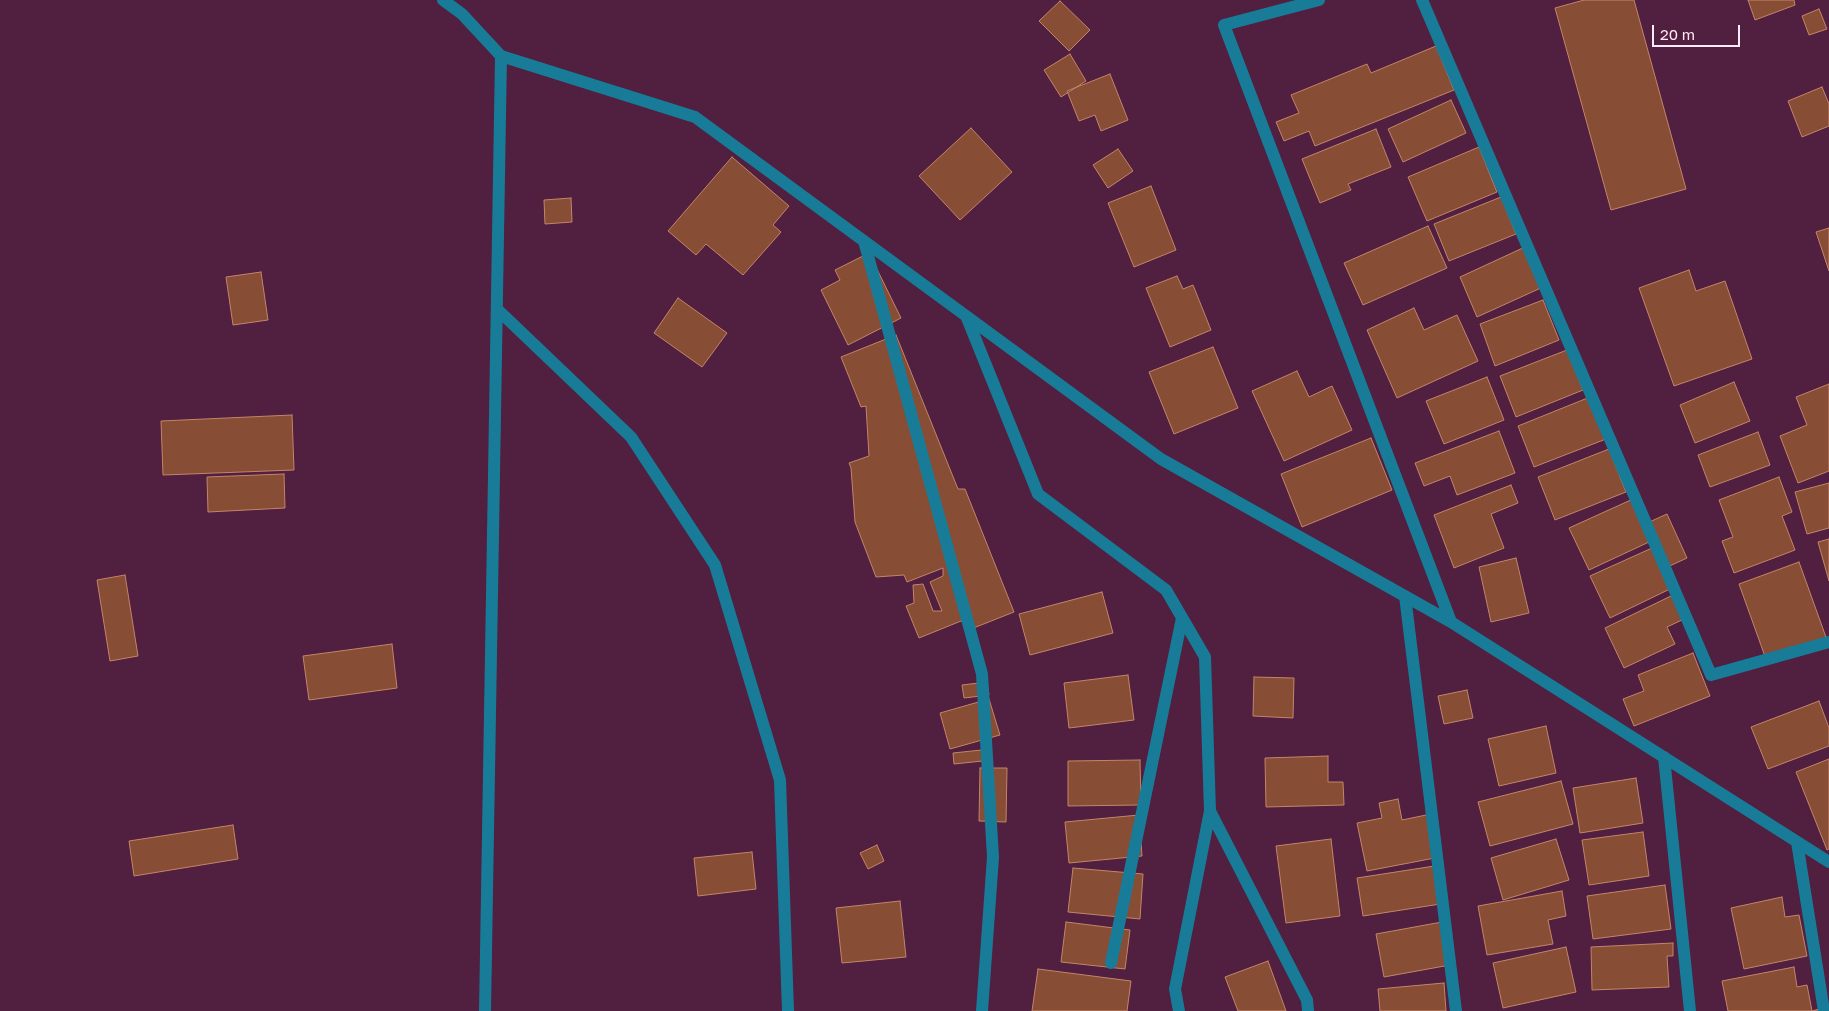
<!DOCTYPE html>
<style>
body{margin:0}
#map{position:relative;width:1829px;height:1011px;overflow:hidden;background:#511f3f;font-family:"Golos Text",sans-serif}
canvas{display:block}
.scale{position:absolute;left:1652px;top:25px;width:88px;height:22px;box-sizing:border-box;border:2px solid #ffebf6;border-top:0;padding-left:6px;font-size:15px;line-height:18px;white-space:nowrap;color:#ffebf6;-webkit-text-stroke:4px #511f3f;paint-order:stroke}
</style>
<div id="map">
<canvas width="1829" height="1011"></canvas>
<div class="scale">20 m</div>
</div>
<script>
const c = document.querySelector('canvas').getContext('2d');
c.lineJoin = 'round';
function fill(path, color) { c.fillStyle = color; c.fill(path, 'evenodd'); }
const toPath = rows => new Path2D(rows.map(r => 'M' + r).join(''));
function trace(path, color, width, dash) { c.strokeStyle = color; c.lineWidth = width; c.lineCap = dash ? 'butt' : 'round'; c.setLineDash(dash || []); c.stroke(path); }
const building = toPath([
 [1584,0,1634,0,1686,189,1611,210,1555,8,1584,0],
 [1748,0,1794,0,1795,5,1755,20,1748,0],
 [1060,1,1090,30,1069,51,1039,21,1060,1],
 [1819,9,1827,29,1809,35,1802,16,1819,9],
 [1436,46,1454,90,1315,146,1309,131,1284,141,1276,122,1299,113,1291,95,1367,64,1371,73,1436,46],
 [1070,54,1086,81,1061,97,1044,70,1070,54],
 [1110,74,1128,120,1101,131,1095,115,1079,121,1067,91,1110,74],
 [1822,87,1829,104,1829,126,1802,137,1788,101,1822,87],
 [1451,100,1466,133,1403,162,1388,129,1451,100],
 [971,128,1012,172,960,220,919,176,971,128],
 [1376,129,1391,167,1348,184,1351,190,1320,203,1302,159,1376,129],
 [1479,147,1497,192,1427,221,1408,177,1479,147],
 [1118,149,1133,171,1108,188,1093,165,1118,149],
 [732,157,789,206,773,225,781,232,743,275,706,244,696,255,668,231,732,157],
 [1151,186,1176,250,1134,267,1108,203,1151,186],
 [1501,197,1516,234,1449,261,1434,224,1501,197],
 [571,198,572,222,545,224,544,200,571,198],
 [1428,226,1447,268,1363,305,1344,263,1428,226],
 [1829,228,1829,271,1816,232,1829,228],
 [1525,247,1543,287,1477,317,1460,277,1525,247],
 [869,253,901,318,848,345,821,290,840,280,835,270,869,253],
 [1689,270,1696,291,1725,281,1752,359,1674,386,1639,288,1689,270],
 [261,272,268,320,233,325,226,277,261,272],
 [1177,276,1183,289,1193,285,1211,330,1170,347,1146,288,1177,276],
 [678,298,727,333,702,367,654,333,678,298],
 [1543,300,1559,340,1495,366,1480,324,1543,300],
 [1414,308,1424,330,1457,315,1478,361,1397,398,1367,330,1414,308],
 [896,335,958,489,965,489,1014,612,971,629,961,621,919,638,906,606,914,603,913,585,923,584,933,611,942,611,930,582,943,576,943,568,907,582,904,575,876,577,855,522,851,468,849,463,869,456,866,406,861,407,841,357,896,335],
 [1213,347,1238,408,1174,434,1149,372,1213,347],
 [1567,350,1583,390,1516,417,1500,376,1567,350],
 [1297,371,1309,397,1332,386,1352,430,1284,461,1252,391,1297,371],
 [1487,377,1504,420,1444,444,1426,401,1487,377],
 [1734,382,1750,421,1695,443,1680,405,1734,382],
 [1829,384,1829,471,1798,483,1780,436,1807,425,1796,397,1829,384],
 [1590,397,1606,439,1534,467,1518,426,1590,397],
 [292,415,294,470,163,475,161,421,292,415],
 [1499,431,1515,473,1457,495,1450,476,1424,486,1415,463,1499,431],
 [1758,432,1770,465,1710,487,1698,455,1758,432],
 [1371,438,1392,490,1302,527,1281,474,1371,438],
 [1609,449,1626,492,1555,520,1538,477,1609,449],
 [284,474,285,508,208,512,207,477,284,474],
 [1779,477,1792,512,1782,516,1795,550,1734,573,1722,541,1733,537,1719,500,1779,477],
 [1829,483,1829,528,1807,534,1795,492,1829,483],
 [1511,485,1518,503,1491,514,1504,548,1454,568,1434,515,1511,485],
 [1633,499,1645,524,1667,514,1687,558,1663,569,1672,588,1610,618,1590,576,1652,548,1649,542,1589,570,1569,528,1633,499],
 [1829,539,1829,581,1818,542,1829,539],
 [1516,558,1529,613,1491,622,1479,567,1516,558],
 [1799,562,1827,640,1767,662,1739,584,1799,562],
 [125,575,138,656,110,661,97,580,125,575],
 [1102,592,1113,633,1030,655,1019,614,1102,592],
 [1673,595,1684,619,1667,627,1675,644,1624,668,1605,628,1673,595],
 [392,644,397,688,309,700,303,656,392,644],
 [1693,653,1710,696,1634,726,1623,699,1644,691,1638,675,1693,653],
 [1128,675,1134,720,1069,728,1064,683,1128,675],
 [1254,677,1294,678,1293,718,1253,716,1254,677],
 [987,682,989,695,964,698,962,685,987,682],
 [1467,690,1473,718,1444,724,1438,696,1467,690],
 [989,699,1000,735,950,749,940,713,989,699],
 [1819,701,1829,728,1829,746,1768,769,1751,727,1819,701],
 [1546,726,1556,773,1499,786,1488,739,1546,726],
 [991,749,992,760,954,764,953,753,991,749],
 [1328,756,1328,782,1343,782,1344,805,1266,807,1265,758,1328,756],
 [1829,759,1829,849,1827,850,1796,772,1829,759],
 [1140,760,1141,805,1068,806,1068,761,1140,760],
 [980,768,1007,768,1006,822,979,821,980,768],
 [1636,778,1643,823,1580,833,1573,788,1636,778],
 [1561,781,1573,824,1490,846,1478,802,1561,781],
 [1398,799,1402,820,1431,814,1440,857,1367,871,1357,823,1382,818,1379,803,1398,799],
 [1139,815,1142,856,1069,863,1065,822,1139,815],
 [233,825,238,859,134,876,129,841,233,825],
 [1643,832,1649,876,1589,885,1582,840,1643,832],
 [1331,839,1340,916,1286,923,1276,846,1331,839],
 [1556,839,1569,880,1503,900,1491,858,1556,839],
 [877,845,884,861,868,869,860,853,877,845],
 [752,852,756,889,698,896,694,858,752,852],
 [1441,865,1447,903,1363,916,1357,878,1441,865],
 [1073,868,1143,874,1140,919,1068,912,1073,868],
 [1665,885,1671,929,1593,939,1587,896,1665,885],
 [1562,891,1566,916,1548,920,1553,944,1487,955,1478,906,1562,891],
 [1782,897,1785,917,1799,915,1807,956,1744,969,1731,908,1782,897],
 [900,901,906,957,842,963,836,908,900,901],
 [1066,922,1130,930,1125,969,1061,962,1066,922],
 [1442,922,1450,965,1384,977,1376,934,1442,922],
 [1673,943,1673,956,1667,956,1669,987,1592,990,1591,947,1673,943],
 [1566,947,1576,992,1503,1008,1493,963,1566,947],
 [1268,961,1286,1011,1238,1011,1225,977,1268,961],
 [1794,967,1797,987,1807,985,1812,1011,1823,1008,1824,1011,1728,1011,1722,981,1794,967],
 [1038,969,1131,981,1127,1011,1032,1011,1038,969],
 [1444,983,1446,1011,1380,1011,1378,989,1444,983]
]);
const street = toPath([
 [443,0,462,14,501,56],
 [1319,0,1224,25,1451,622,1829,862],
 [1422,0,1711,675,1829,642],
 [864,241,982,674,993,857,982,1011],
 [497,309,631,437,715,565,780,780,788,1011],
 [967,318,1038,494,1166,590,1205,657,1210,811,1307,1000,1308,1011],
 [1405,596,1456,1011],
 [1664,757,1690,1011],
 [1797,842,1824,1011],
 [1111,963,1182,618],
 [485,1011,501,56,695,117,1161,459,1451,622],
 [1179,1011,1175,989,1210,811]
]);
fill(building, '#874e35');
trace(building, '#c3856a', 1);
trace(street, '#187c99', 12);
</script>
